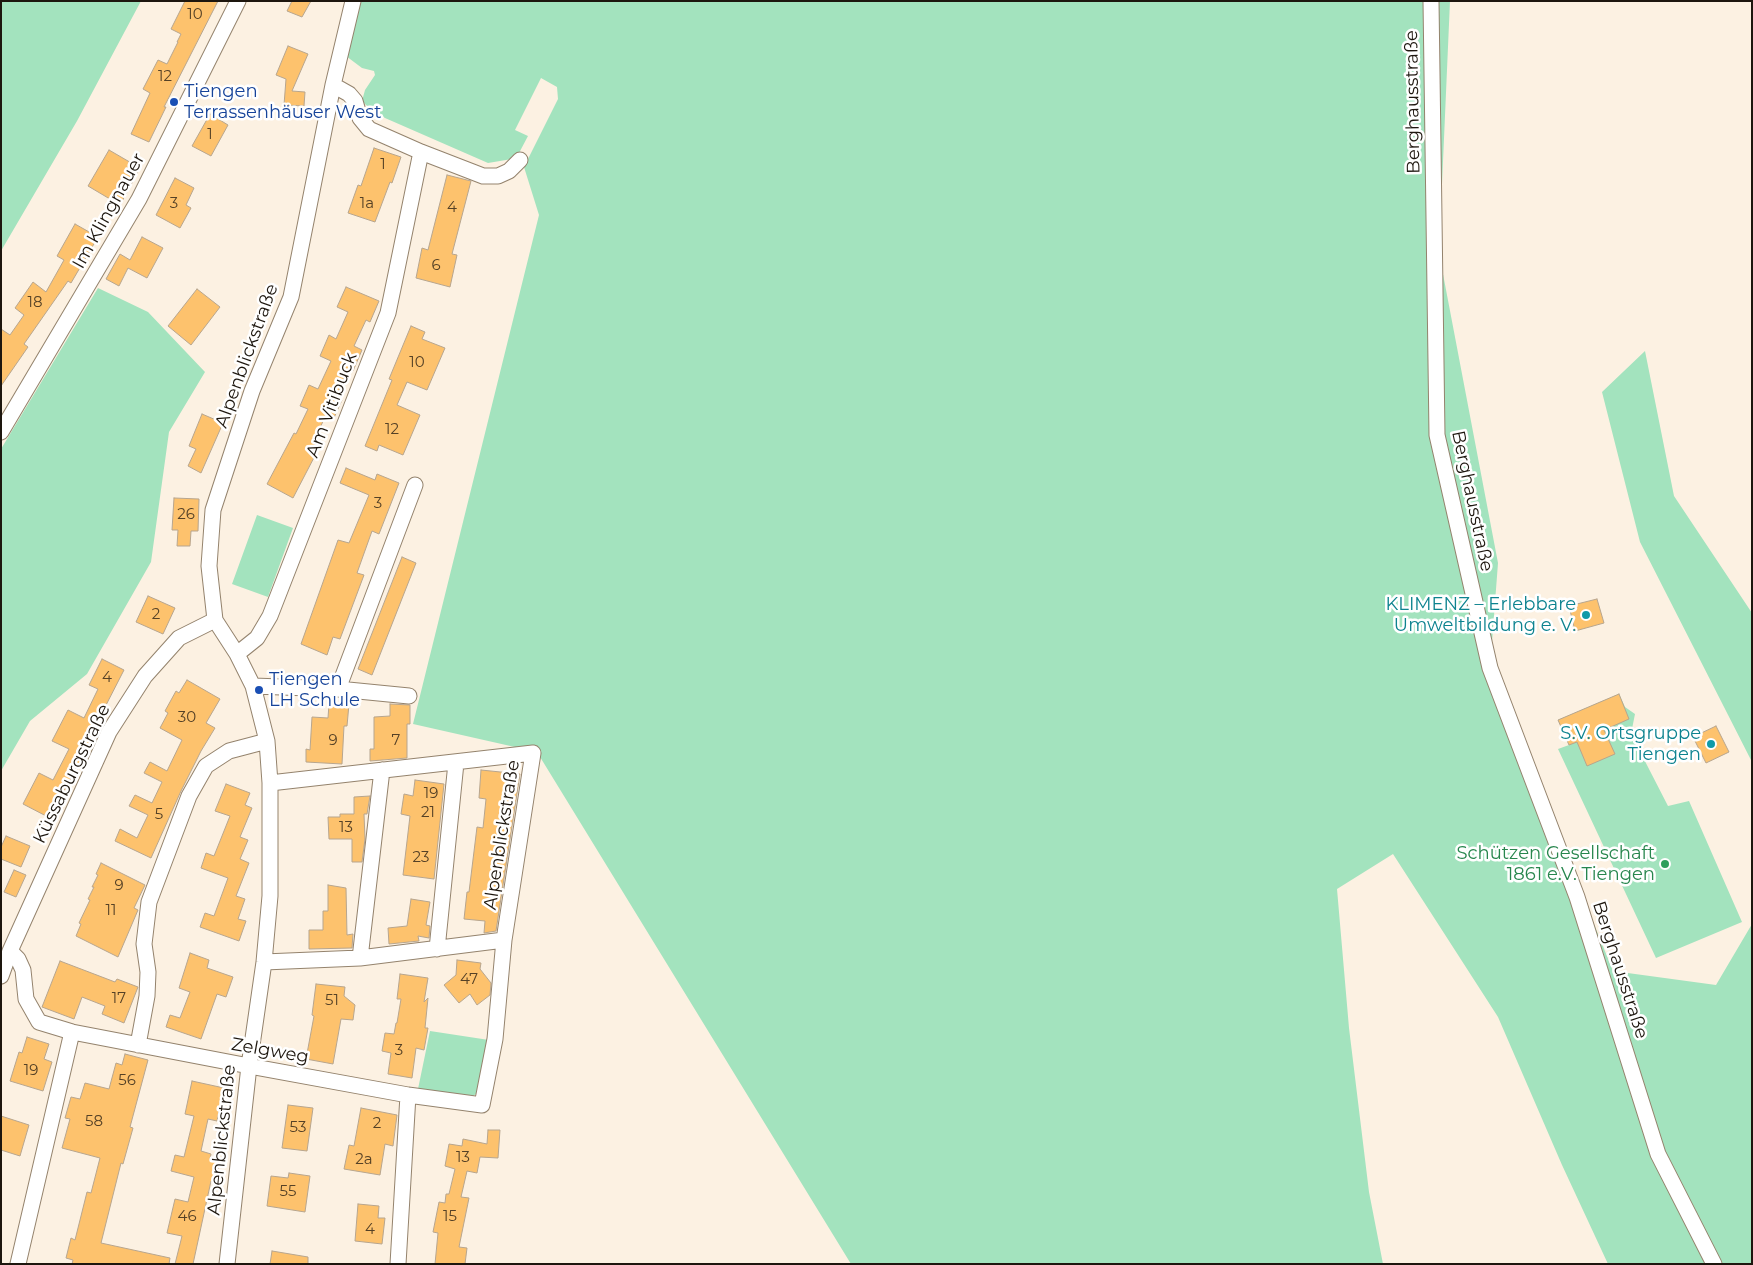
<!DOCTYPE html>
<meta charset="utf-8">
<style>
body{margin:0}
#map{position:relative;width:1753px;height:1265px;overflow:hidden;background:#fcf1e2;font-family:Montserrat,sans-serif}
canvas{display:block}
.frame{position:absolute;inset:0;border:2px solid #1d160e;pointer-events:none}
</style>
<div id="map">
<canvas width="1753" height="1265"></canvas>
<div class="frame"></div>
</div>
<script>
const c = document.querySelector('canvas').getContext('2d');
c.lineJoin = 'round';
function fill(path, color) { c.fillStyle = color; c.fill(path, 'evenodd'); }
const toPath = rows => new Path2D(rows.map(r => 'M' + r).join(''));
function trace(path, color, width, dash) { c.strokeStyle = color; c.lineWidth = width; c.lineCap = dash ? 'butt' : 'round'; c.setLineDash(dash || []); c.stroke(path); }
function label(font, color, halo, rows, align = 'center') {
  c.font = font + ' Montserrat,sans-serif'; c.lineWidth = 5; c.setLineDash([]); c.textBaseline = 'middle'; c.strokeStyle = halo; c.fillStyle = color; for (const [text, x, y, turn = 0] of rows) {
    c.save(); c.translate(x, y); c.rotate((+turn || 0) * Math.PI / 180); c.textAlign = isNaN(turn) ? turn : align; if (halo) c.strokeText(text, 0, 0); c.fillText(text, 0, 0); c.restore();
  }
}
const green = toPath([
 [1,1,141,1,77,121,1,251],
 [359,1,1450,1,1439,253,1498,563,1490,668,1613,971,1716,985,1752,924,1752,1264,1608,1264,1562,1165,1498,1017,1393,854,1337,889,1349,1028,1369,1192,1383,1264,851,1264,537,752,413,724,539,215,524,167,558,99,557,87,541,78,515,130,528,136,519,153,512,159,488,163,385,118,366,105,362,101,365,90,375,75,374,71,362,68,346,56],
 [98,288,148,312,205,372,169,432,151,562,87,674,30,721,1,771,1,449],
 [1645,351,1674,496,1752,613,1752,762,1640,542,1602,392],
 [257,515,293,528,268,597,232,584],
 [1619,694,1625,707,1635,714,1631,734,1668,806,1689,801,1742,922,1656,958,1558,749,1569,745,1558,720],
 [430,1031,489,1040,477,1093,472,1097,418,1089]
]);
const building = toPath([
 [185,1,218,1,164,107,166,107,149,142,131,134,150,93,143,89,158,60,167,64,178,42,177,42,181,34,171,29,185,1],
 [292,1,311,1,302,17,287,11,292,1],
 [288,46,308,54,292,91,305,92,304,106,284,105,286,79,276,75,288,46],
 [210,114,228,125,211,156,192,146,210,114],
 [374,148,401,157,392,183,390,182,375,222,348,213,358,185,361,186,374,148],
 [109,150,140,168,120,205,88,186,109,150],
 [447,175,471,181,452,254,457,255,450,287,416,278,422,248,428,250,447,175],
 [175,178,194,188,186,205,191,208,180,228,156,215,175,178],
 [75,224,98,237,71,283,68,281,24,344,28,347,1,386,1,329,10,335,24,315,15,308,33,282,46,292,64,260,57,256,75,224],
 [142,237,163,248,147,278,128,268,119,286,106,279,120,254,130,260,142,237],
 [346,287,379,301,370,322,366,320,354,346,362,350,353,371,348,369,336,397,342,400,333,420,325,417,313,443,320,446,293,498,267,484,294,433,296,434,308,409,300,406,309,385,318,389,331,361,320,356,329,335,336,339,348,312,337,307,346,287],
 [197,289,220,307,191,345,168,326,197,289],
 [411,326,425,332,422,339,445,348,427,390,407,382,397,405,420,415,403,455,379,445,377,451,365,446,392,380,389,379,411,326],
 [202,414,223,423,201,473,188,466,196,449,189,446,202,414],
 [346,468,375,480,377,474,399,483,379,534,372,531,357,573,364,575,340,639,333,637,327,655,301,644,338,540,349,543,369,495,340,483,346,468],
 [174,498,199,499,198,531,191,531,190,546,177,546,178,530,172,530,174,498],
 [402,557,416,563,372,675,358,669,402,557],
 [148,596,175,608,163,634,136,622,148,596],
 [1597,599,1604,623,1575,631,1569,606,1597,599],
 [102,659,124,670,104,709,107,711,78,769,76,768,50,818,23,804,39,773,53,780,69,749,52,741,68,710,84,718,98,689,89,685,102,659],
 [187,680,220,699,206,723,215,728,201,751,181,791,151,858,115,841,120,829,137,838,148,815,129,806,135,795,152,803,162,782,144,773,150,762,167,771,182,740,160,728,168,713,165,711,176,691,179,693,187,680],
 [1619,694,1629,719,1604,730,1615,754,1587,766,1577,742,1569,745,1558,720,1619,694],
 [329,704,349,704,347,726,344,726,342,764,306,762,306,749,310,750,312,717,328,718,329,704],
 [390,704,410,705,410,724,407,724,407,758,370,761,370,749,374,749,374,717,390,716,390,704],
 [1716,726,1729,752,1706,763,1693,737,1716,726],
 [481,770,520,774,496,931,484,933,485,921,464,919,467,892,469,892,477,827,483,828,486,799,479,798,481,770],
 [415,780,444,784,434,879,403,875,410,816,401,814,404,794,413,796,415,780],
 [226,784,250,793,245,805,252,808,240,837,248,840,240,859,249,863,236,896,245,899,238,919,246,921,239,941,200,927,205,913,214,916,228,878,201,868,206,853,214,856,230,816,215,811,226,784],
 [370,796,367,814,364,814,365,839,362,862,352,862,352,839,329,839,328,817,340,817,340,814,354,814,354,797,370,796],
 [6,836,30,846,21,867,1,859,1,847,6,836],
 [101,863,145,885,134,908,138,910,118,957,76,936,81,924,79,923,90,900,88,899,94,887,92,887,98,875,96,874,101,863],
 [14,870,26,875,16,897,4,892,14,870],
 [328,885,346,888,347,935,353,934,352,948,309,949,309,930,323,930,323,911,328,911,328,885],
 [411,899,430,902,426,925,430,926,429,938,418,936,419,941,389,944,388,928,407,926,411,899],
 [190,953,209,960,207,968,233,977,226,997,217,994,201,1039,166,1027,170,1015,180,1018,190,992,179,988,190,953],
 [457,960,481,963,480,969,491,983,490,995,477,1005,470,994,459,1003,444,985,456,975,457,960],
 [60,961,115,982,117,979,138,987,124,1023,102,1014,105,1006,82,997,74,1019,42,1007,60,961],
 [400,974,428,978,424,1002,428,998,425,1028,428,1028,424,1050,416,1048,412,1078,388,1074,391,1053,382,1051,385,1033,394,1034,396,1023,397,1023,401,999,397,999,400,974],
 [316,984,345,987,344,996,355,1005,353,1020,341,1019,333,1064,306,1059,314,1016,312,1015,316,984],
 [27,1037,49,1044,44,1059,52,1062,43,1091,10,1081,19,1052,22,1053,27,1037],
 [125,1054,148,1060,130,1127,133,1128,123,1164,121,1163,101,1243,170,1258,169,1264,72,1264,73,1260,66,1258,71,1238,75,1240,87,1192,91,1193,100,1158,62,1148,70,1119,65,1118,71,1097,80,1099,85,1083,109,1089,116,1063,122,1065,125,1054],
 [192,1081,224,1088,217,1121,208,1119,201,1151,211,1154,210,1159,220,1161,215,1182,211,1181,193,1264,175,1264,182,1236,167,1233,175,1199,188,1202,194,1177,171,1171,175,1155,184,1157,194,1116,185,1114,192,1081],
 [288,1105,313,1108,307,1151,282,1148,288,1105],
 [361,1108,397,1115,393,1146,385,1144,380,1175,344,1169,349,1145,354,1146,361,1108],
 [1,1116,29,1125,20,1156,1,1150,1,1116],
 [488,1130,500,1130,498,1158,480,1157,477,1173,467,1171,461,1197,469,1198,459,1247,467,1248,465,1264,435,1264,438,1233,433,1232,439,1202,445,1203,446,1194,449,1194,455,1169,445,1166,449,1144,462,1146,463,1139,487,1144,488,1130],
 [289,1173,310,1176,305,1212,267,1206,271,1176,288,1178,289,1173],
 [358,1204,379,1206,378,1218,385,1218,382,1244,355,1241,358,1204],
 [272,1251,308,1257,308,1264,270,1264,272,1251]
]);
const street = toPath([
 [1431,1,1437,435,1490,668,1577,897,1658,1154,1714,1264],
 [333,85,349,94,355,101,360,118,369,129,421,152,483,176,498,176,509,171,520,160],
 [1,432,139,199,238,1],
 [237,654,257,638,270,616,388,313,421,152],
 [253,686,338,689,409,696],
 [338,689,415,485],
 [437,949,456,763],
 [10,951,18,959,23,970,26,999,39,1022,72,1032,249,1066,408,1095,482,1105,495,1039,504,940,533,753,270,783],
 [360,958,382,770],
 [264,962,360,958,504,940],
 [1,976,10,951,109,732,145,676,179,638,215,620],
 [138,1045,147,996,148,972,144,944,149,902,189,796,206,766,229,751,267,741],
 [18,1264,72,1032],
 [227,1264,249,1066,264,962,270,896,270,783,267,741,253,686,237,654,215,620,209,566,213,510,252,391,291,297,333,85,353,1],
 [398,1264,408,1095]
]);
const markers = [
 [174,102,5,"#1a4fb4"],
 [1586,615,5,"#0f9aa8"],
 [259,690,5,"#1a4fb4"],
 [1711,744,5,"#0f9aa8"],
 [1665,864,5,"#2e9e5b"]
];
const numberNames = [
 ["10",195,15],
 ["12",165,77],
 ["1",210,135],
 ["1",383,165],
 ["3",174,204],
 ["1a",367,204],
 ["4",452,208],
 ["6",436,266],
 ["18",35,303],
 ["10",417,363],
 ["12",392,430],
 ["3",378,504],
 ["26",186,515],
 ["2",156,615],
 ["4",107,678],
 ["30",187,718],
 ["9",333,741],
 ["7",396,741],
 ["19",431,794],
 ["21",428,813],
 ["5",159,815],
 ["13",346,828],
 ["23",421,858],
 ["9",119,886],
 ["11",111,911],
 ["47",469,980],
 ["17",119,999],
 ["51",332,1001],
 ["3",399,1051],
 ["19",31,1071],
 ["56",127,1081],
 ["58",94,1122],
 ["2",377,1124],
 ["53",298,1128],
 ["13",463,1158],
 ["2a",364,1160],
 ["55",288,1192],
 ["46",187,1217],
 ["15",450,1217],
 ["4",370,1230]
];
const transitNames = [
 ["Tiengen",184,92],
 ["Terrassenhäuser West",184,113],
 ["Tiengen",269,680],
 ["LH Schule",269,701]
];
const streetNames = [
 ["Berghausstraße",1413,102,-91],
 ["Im Klingnauer",109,211,-61],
 ["Alpenblickstraße",247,356,-70],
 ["Am Vitibuck",332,405,-69],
 ["Berghausstraße",1472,501,78],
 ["Küssaburgstraße",72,774,-64],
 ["Alpenblickstraße",502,835,-81],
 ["Berghausstraße",1620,970,72],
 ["Zelgweg",270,1051,10],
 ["Alpenblickstraße",222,1140,-84]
];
const cultureNames = [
 ["KLIMENZ – Erlebbare",1576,605],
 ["Umweltbildung e. V.",1576,626],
 ["S.V. Ortsgruppe",1701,734],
 ["Tiengen",1701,755]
];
const leisureNames = [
 ["Schützen Gesellschaft",1655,854],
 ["1861 e.V. Tiengen",1655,875]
];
fill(green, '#a3e3be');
fill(building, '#fdc26d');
trace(building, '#b7a58e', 1);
trace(street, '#94836d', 17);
trace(street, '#fff', 15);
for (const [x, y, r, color] of markers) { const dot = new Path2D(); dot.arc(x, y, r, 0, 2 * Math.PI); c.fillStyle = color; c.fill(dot); trace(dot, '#fff', 2); }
label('15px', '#554126', null, numberNames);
label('18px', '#164399', '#fff', transitNames, 'left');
label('18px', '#1d160e', '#fff', streetNames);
label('18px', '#0d838f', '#fff', cultureNames, 'right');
label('18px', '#27864d', '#fff', leisureNames, 'right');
</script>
